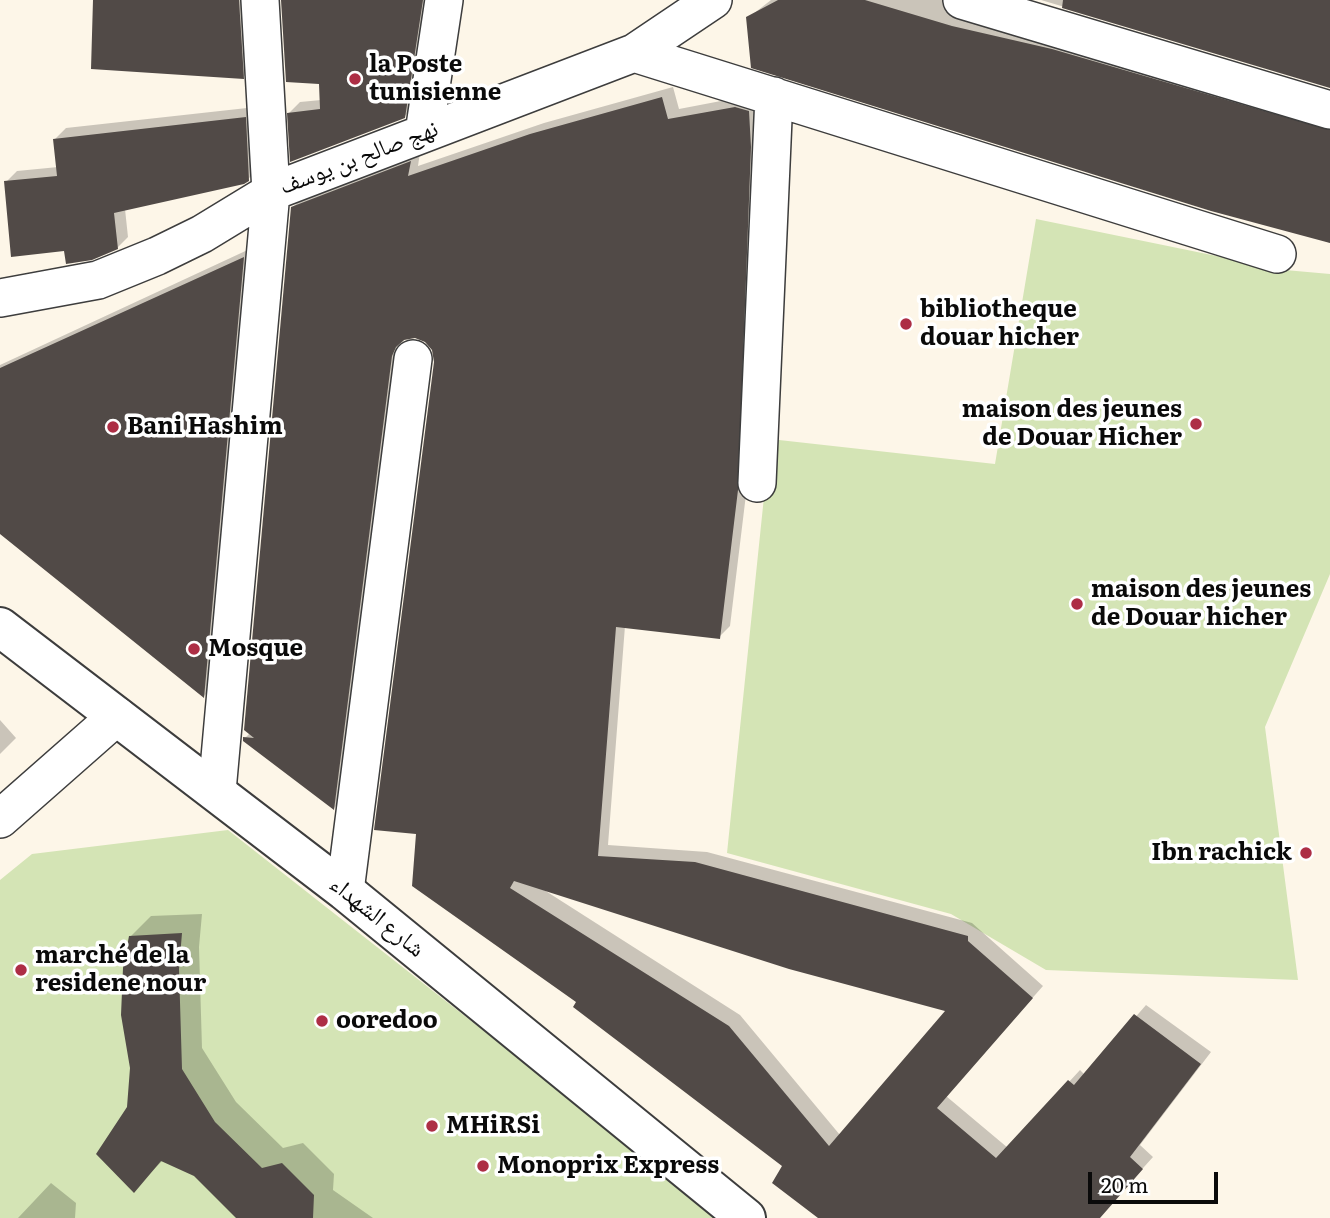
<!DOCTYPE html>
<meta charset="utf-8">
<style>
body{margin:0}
#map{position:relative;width:1330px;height:1218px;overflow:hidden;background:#fdf6e8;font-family:Literata,serif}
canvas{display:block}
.scale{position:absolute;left:1088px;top:1172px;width:130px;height:32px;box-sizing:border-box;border:4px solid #0a0a0a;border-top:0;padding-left:9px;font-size:21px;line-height:24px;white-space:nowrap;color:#0a0a0a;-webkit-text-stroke:5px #fff;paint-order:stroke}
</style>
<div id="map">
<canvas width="1330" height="1218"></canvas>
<div class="scale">20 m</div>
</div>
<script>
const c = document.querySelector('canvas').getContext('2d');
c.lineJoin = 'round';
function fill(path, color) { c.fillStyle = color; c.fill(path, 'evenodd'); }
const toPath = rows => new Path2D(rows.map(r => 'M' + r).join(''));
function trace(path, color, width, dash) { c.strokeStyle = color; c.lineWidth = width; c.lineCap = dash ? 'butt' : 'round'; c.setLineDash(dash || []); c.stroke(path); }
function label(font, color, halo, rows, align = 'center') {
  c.font = font + ' Literata,"Noto Naskh Arabic",serif'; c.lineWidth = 7; c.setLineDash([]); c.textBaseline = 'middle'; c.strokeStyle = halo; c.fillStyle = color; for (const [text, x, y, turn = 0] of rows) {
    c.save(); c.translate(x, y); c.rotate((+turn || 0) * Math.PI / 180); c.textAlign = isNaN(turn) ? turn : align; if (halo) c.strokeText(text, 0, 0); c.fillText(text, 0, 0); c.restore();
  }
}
const green = toPath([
 [1036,219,1285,270,1330,274,1330,574,1265,727,1298,980,1046,970,951,914,727,853,770,439,995,464],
 [228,830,722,1218,0,1218,0,880,32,854]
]);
const shadow = toPath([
 [95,0,250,0,254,67,243,77],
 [283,0,431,0,415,105,404,117,289,113,300,102,321,100,321,83],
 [771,0,955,0,1330,118,1330,243,748,18],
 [1041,0,1330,0,1330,86],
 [673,87,679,109,747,96,759,100,748,478,730,626,719,637,625,626,608,845,707,852,972,923,1043,986,946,1096,1008,1148,1080,1070,1085,1075,1146,1005,1211,1052,1140,1145,1153,1157,1098,1218,821,1218,784,1165,578,1002,418,833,436,362,434,350,426,340,415,336,405,338,402,344,345,797,334,808,245,738,250,733,292,208,304,196,420,152,418,166,544,123],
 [541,888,948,1010,840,1135,740,1015],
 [256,107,260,168,248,179,125,209,128,237,117,248,66,249,6,182,17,171,58,167,55,139,66,128],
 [254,247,215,685,204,696,0,532,0,365],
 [0,720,16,738,0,754],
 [202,914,199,947,202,1048,236,1102,283,1148,303,1143,334,1174,333,1190,373,1218,240,1218,195,1175,163,1160,134,1190,129,1107,131,1068,130,937,151,916],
 [51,1183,76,1203,75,1218,18,1218]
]);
const building = toPath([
 [93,0,239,0,244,79,91,69],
 [281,0,423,0,405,118,290,162,287,113,320,109,319,84,286,82],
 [778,0,865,0,952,26,1052,49,1330,130,1330,243,1211,211,751,68,746,17],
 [1063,0,1330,0,1330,88,1062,8],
 [662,97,668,119,735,107,749,111,751,147,738,490,720,639,616,627,598,856,695,862,968,936,968,941,1033,998,937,1108,996,1158,1068,1080,1074,1085,1134,1014,1201,1064,1130,1157,1143,1169,1100,1218,818,1218,772,1183,782,1166,573,1007,576,1002,412,886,416,834,374,830,434,362,432,350,425,342,415,338,404,340,396,347,392,356,334,810,243,741,243,737,254,738,244,730,291,207,411,161,408,176,530,134],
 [514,881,789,969,945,1011,829,1146,729,1026,510,888],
 [246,117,249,181,244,184,114,213,118,249,92,260,66,264,64,251,11,257,4,181,57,176,53,139],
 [244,257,204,698,0,534,0,368],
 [182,933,179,969,182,1069,215,1122,262,1168,282,1163,314,1195,313,1218,236,1218,194,1176,161,1161,134,1193,96,1154,127,1107,130,1068,121,1015,123,968,129,936]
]);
const minor = toPath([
 [962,0,1330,110],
 [634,53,1277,254],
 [424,133,444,0],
 [0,298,98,280,157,256,202,234,271,192,634,53,713,0],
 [757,483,774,96],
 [217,791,271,192,260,0],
 [0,819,117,716],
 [345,891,413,359]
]);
const tertiary = toPath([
 [0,627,345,891,746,1218]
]);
const markers = [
 [355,79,7,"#ad2e45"],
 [906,324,7,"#ad2e45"],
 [1196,424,7,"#ad2e45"],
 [113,427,7,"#ad2e45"],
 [1077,604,7,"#ad2e45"],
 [194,649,7,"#ad2e45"],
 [1306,853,7,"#ad2e45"],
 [21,970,7,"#ad2e45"],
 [322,1021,7,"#ad2e45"],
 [432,1126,7,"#ad2e45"],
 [483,1166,7,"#ad2e45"]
];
const poiNames = [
 ["la Poste",369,65],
 ["tunisienne",369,93],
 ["bibliotheque",920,310],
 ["douar hicher",920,338],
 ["maison des jeunes",1182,410,"right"],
 ["de Douar Hicher",1182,438,"right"],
 ["Bani Hashim",127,427],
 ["maison des jeunes",1091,590],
 ["de Douar hicher",1091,618],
 ["Mosque",208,649],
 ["Ibn rachick",1292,853,"right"],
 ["marché de la",35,956],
 ["residene nour",35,984],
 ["ooredoo",336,1021],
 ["MHiRSi",446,1126],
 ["Monoprix Express",497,1166]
];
const streetNames = [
 ["نهج صالح بن يوسف",359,158,-21],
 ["شارع الشهداء",377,917,39]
];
fill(green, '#d4e4b5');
fill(shadow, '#0003');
fill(building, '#514a47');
trace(minor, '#3d3d3d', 40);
trace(tertiary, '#3d3d3d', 42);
trace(minor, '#fff', 37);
trace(tertiary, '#fff', 38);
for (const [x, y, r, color] of markers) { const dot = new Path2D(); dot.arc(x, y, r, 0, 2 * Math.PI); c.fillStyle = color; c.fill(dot); trace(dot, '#fff', 2.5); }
label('bold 24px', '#0a0a0a', '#fff', poiNames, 'left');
label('24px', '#0a0a0a', '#fff', streetNames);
</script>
